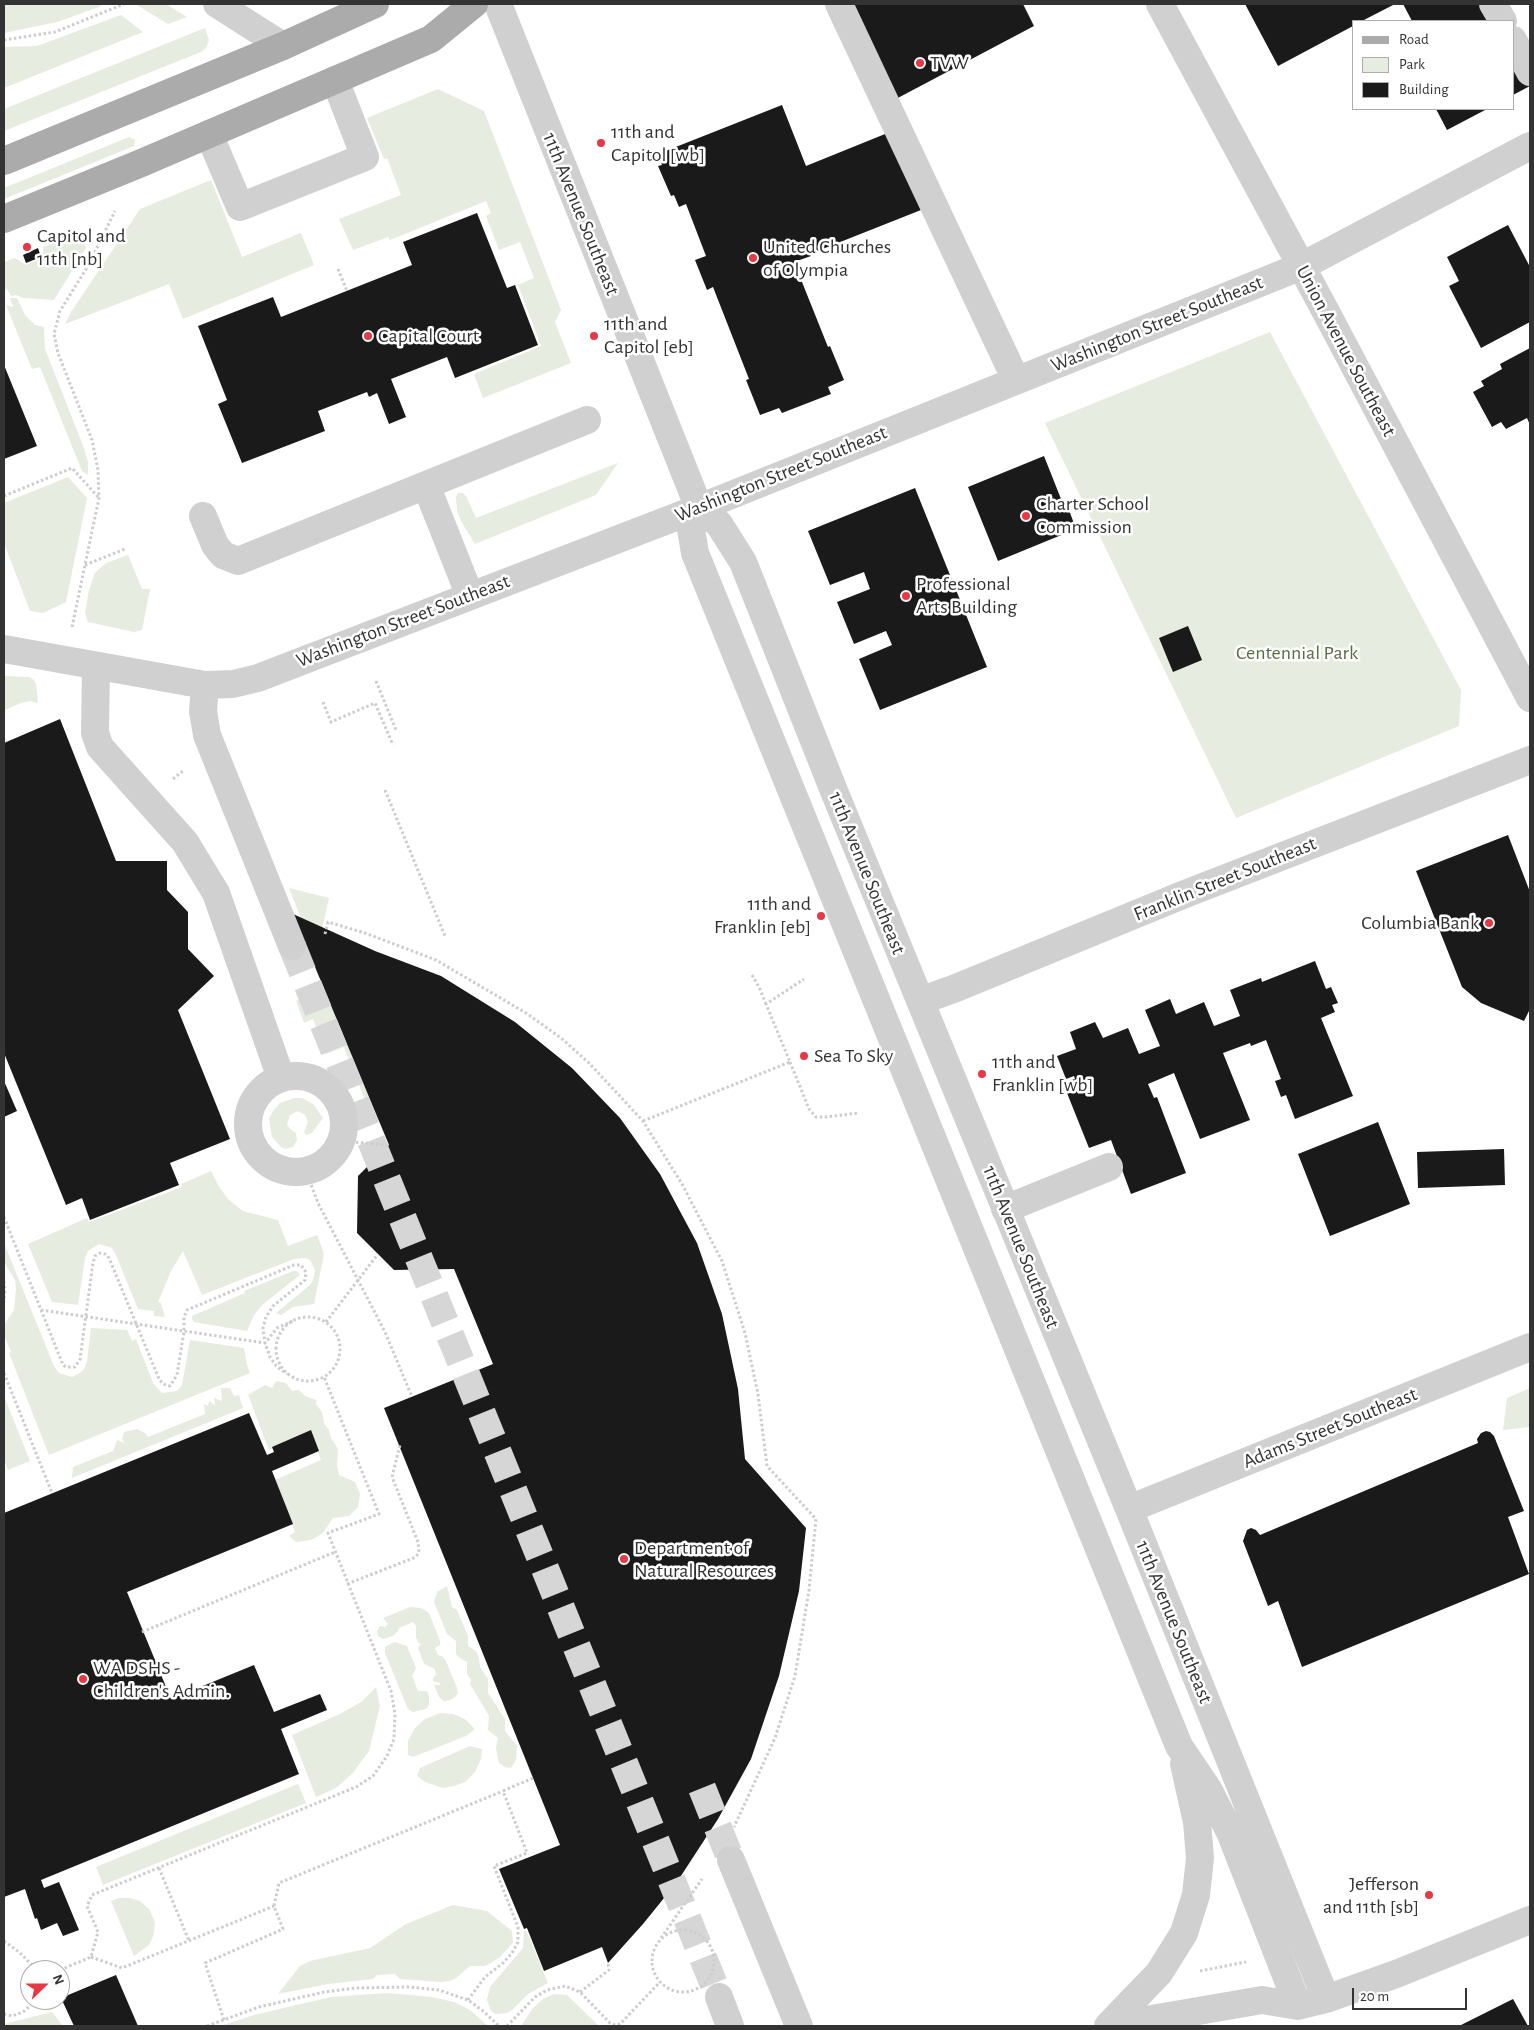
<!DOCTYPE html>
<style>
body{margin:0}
#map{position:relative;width:1534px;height:2030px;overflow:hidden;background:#fff;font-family:"Alegreya Sans",sans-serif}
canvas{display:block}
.frame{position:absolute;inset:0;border:5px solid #333;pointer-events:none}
.legend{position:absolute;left:1352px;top:20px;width:162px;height:90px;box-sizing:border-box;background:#fff;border:1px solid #adadad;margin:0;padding:6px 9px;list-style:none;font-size:15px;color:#333}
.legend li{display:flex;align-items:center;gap:10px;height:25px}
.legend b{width:25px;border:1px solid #adadad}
.north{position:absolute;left:20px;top:1960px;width:50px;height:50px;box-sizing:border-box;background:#fff;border:1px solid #adadad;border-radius:50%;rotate:68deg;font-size:14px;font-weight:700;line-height:20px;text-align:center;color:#333}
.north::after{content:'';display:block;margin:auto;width:18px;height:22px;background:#e63946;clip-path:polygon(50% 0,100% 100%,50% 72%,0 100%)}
.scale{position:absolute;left:1352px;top:1988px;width:115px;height:22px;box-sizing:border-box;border:2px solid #333;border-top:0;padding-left:6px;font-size:15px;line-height:18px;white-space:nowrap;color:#333;-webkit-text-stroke:4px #fff;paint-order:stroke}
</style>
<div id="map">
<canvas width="1534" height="2030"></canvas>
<div class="frame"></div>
<ul class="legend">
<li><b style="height:6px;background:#ababab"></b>Road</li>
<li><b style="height:14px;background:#e6ecdf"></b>Park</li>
<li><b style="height:14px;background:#1a1a1a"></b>Building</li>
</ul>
<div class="north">N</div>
<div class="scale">20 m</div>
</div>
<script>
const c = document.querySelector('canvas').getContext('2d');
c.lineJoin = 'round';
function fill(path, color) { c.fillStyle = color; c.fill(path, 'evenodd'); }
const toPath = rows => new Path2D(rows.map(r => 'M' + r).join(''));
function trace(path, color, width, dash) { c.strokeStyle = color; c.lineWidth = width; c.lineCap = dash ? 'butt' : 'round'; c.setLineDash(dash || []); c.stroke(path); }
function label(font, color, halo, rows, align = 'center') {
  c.font = font + ' "Alegreya Sans",sans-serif'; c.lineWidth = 5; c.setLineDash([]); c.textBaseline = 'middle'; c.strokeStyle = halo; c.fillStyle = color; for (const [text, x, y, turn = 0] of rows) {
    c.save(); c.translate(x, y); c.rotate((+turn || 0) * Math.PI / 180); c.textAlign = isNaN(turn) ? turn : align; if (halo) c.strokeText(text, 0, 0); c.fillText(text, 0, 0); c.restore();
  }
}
const green = toPath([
 [4,4,102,4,99,7,57,22,4,33],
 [135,4,166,4,187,17,168,24],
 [121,15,143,32,4,88,4,47,37,46],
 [205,28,209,40,206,48,201,52,4,131,4,109],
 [438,89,484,111,561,310,555,322,571,363,483,398,474,374,541,346,518,285,534,278,520,242,499,250,486,216,491,213,486,201,390,240,388,237,353,250,339,219,401,195,387,158,384,159,367,118],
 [129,137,135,140,134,146,4,199,4,188],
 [211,180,242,257,301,233,314,265,183,319,169,284,65,324,71,312,140,209],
 [71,236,82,237,85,242,86,248,54,300,23,298,16,295,11,296,7,289,4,290,4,262,15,258,26,265,43,258,43,247],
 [10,298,17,298,25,315,35,325,44,327,45,349,84,448,88,462,88,475,82,471,40,367,32,369,6,305,13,307],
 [1270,332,1461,690,1459,726,1236,818,1045,423],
 [618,463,596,495,475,544,462,523,457,511,456,497,458,493,463,493,466,496,476,518],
 [68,477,87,498,66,602,43,613,30,611,4,543,4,503],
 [128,555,142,589,150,589,142,630,134,632,88,622,85,613,89,590,95,573,106,563],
 [4,676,29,677,34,680,36,684,38,703,30,701,21,703,5,710,4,713],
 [289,888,329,898,320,938,311,943],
 [327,987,381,1120,374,1123,344,1047,326,1054,313,1019,304,1023,296,1001],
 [294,1098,302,1098,313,1104,323,1118,312,1133,306,1135,304,1132,308,1122,305,1115,298,1111,290,1115,287,1124,290,1129,296,1133,297,1140,293,1147,285,1149,281,1147,272,1137,269,1119,273,1111,280,1103],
 [211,1171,218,1185,228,1199,243,1211,278,1220,288,1246,317,1235,324,1254,314,1304,293,1307,281,1315,276,1313,310,1285,313,1280,315,1270,310,1260,305,1258,294,1259,202,1295,183,1251,171,1271,158,1302,161,1303,165,1317,154,1316,154,1311,138,1309,115,1253,112,1248,99,1244,88,1251,85,1258,78,1305,52,1302,28,1244,87,1218,89,1222,182,1187,181,1184],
 [4,1243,54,1366,59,1373,72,1377,80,1373,84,1369,87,1361,91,1328,127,1330,132,1341,136,1339,153,1383,162,1393,177,1391,182,1385,190,1340,244,1348,247,1365,250,1373,49,1455,9,1353,11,1352,4,1335,4,1325,14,1310,16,1289,15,1280,4,1262],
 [293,1271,297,1271,300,1275,262,1305,254,1315,247,1331,194,1322,192,1319,192,1316,245,1293,244,1291],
 [276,1381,286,1383,292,1391,299,1390,305,1396,316,1400,316,1404,322,1412,324,1423,329,1430,331,1438,338,1449,337,1465,339,1475,355,1482,360,1494,358,1507,349,1516,333,1518,323,1533,311,1540,296,1542,289,1536,295,1532,275,1480,321,1460,311,1434,269,1450,248,1395,265,1385,272,1388],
 [221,1388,230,1388,234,1396,239,1395,243,1408,72,1478,73,1467,113,1451,117,1440,125,1443,122,1439,124,1432,137,1429,145,1433,148,1437,205,1414,204,1404,208,1406,209,1401,215,1405,214,1398,222,1401],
 [1530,1388,1530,1427,1503,1430,1507,1398],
 [4,1396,30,1461,8,1470,4,1459],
 [447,1586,452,1607,457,1610,468,1636,468,1646,476,1651,479,1658,480,1667,488,1679,488,1693,505,1719,505,1731,517,1746,516,1760,511,1768,505,1767,499,1763,496,1748,498,1738,488,1730,489,1716,470,1684,471,1680,467,1674,467,1662,461,1659,456,1654,456,1641,447,1634,434,1602,437,1592],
 [410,1607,421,1608,429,1613,440,1641,440,1645,435,1648,438,1655,442,1656,446,1661,457,1688,458,1693,455,1697,450,1700,444,1701,439,1697,434,1685,440,1685,440,1683,433,1681,433,1678,436,1675,435,1669,424,1664,418,1648,421,1644,417,1642,418,1640,416,1638,416,1626,413,1622,399,1628,398,1631,393,1636,383,1639,378,1636,377,1631,380,1626,385,1627,388,1624,383,1618],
 [394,1642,407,1646,416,1668,412,1676,418,1691,427,1691,429,1696,429,1705,426,1709,413,1712,408,1709,385,1653,385,1647],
 [376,1687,380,1706,369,1751,353,1773,336,1788,316,1797,292,1735,340,1714,361,1702],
 [440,1713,453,1714,465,1719,475,1729,466,1736,413,1757,408,1755,408,1741,415,1728,425,1719],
 [470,1746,482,1749,481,1759,475,1772,465,1782,454,1786,443,1788,425,1782,417,1776,420,1768],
 [298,1784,306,1803,103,1885,96,1867],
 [119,1898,130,1898,140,1901,149,1909,155,1922,154,1934,149,1945,134,1956,111,1901],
 [453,1905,487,1911,512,1931,513,1943,500,1957,491,1963,485,1966,470,1966,456,1978,450,1981,441,1982,400,1979,395,1974,377,1975,373,1979,328,1984,278,1994,300,1966,310,1961,370,1948,406,1924],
 [526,1930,548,1983,528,1994,512,2010,507,2013,496,2014,491,2011,487,2000,490,1987,523,1948,524,1931],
 [387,1993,432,1997,454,2002,470,2010,488,2026,220,2026,254,2015,331,1997],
 [554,1994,567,1995,599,2026,521,2026,533,2008,543,1999],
 [52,2012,63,2026,4,2026,4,2024]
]);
const building = toPath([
 [848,4,1023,4,1034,26,894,100],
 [1245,4,1395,4,1362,21,1353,21,1353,26,1278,66],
 [1403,4,1486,4,1495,21,1412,21],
 [1513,54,1530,86,1513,95],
 [782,105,806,166,890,132,921,210,810,254,811,256,794,262,828,347,830,346,844,380,828,387,831,394,782,413,779,408,760,415,746,380,749,379,713,287,707,290,695,260,706,256,686,204,679,207,674,195,671,196,658,166,662,165,658,154],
 [1436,109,1487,109,1447,130],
 [477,213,507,288,515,285,538,345,455,378,447,357,391,379,406,417,389,424,377,393,369,397,367,392,318,411,325,431,242,463,218,404,227,400,198,326,273,297,281,317,412,265,403,242],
 [1508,225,1530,267,1530,322,1481,348,1449,286,1459,281,1447,257],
 [38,248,41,257,26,263,23,255],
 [1530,348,1530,425,1527,418,1506,429,1501,422,1492,427,1473,392,1484,386,1481,381,1502,369,1500,364],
 [4,365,37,446,4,459],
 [1044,456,1063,504,1066,502,1076,529,998,561,968,487],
 [915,488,987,667,880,710,859,659,892,645,886,631,854,644,837,602,870,589,864,572,830,585,808,531],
 [1188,626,1202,660,1173,672,1159,638],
 [60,719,116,861,167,861,167,890,188,912,188,949,214,976,178,1010,230,1139,170,1163,179,1185,90,1220,82,1198,66,1205,4,1053,4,743],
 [1508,835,1530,892,1530,1009,1524,1021,1481,1003,1462,987,1416,871],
 [293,914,375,951,441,976,515,1022,572,1068,620,1118,660,1174,697,1243,722,1314,738,1389,745,1459,806,1528,799,1591,779,1676,751,1759,718,1819,677,1882,643,1924,608,1963,602,1947,544,1971,527,1928,524,1929,499,1869,560,1845,384,1408,493,1364,454,1269,394,1270,357,1233,358,1176,389,1145],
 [1315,961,1326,989,1331,987,1338,1003,1332,1005,1335,1012,1321,1018,1353,1096,1295,1119,1286,1095,1281,1097,1275,1081,1281,1079,1266,1040,1251,1046,1250,1043,1223,1053,1250,1120,1200,1139,1174,1073,1148,1084,1154,1098,1157,1097,1186,1173,1131,1194,1111,1140,1089,1148,1063,1083,1075,1079,1074,1076,1066,1079,1057,1056,1076,1049,1070,1032,1095,1022,1103,1038,1128,1028,1139,1054,1160,1046,1145,1010,1170,999,1176,1014,1204,1002,1214,1026,1240,1016,1230,990,1261,978,1262,982],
 [4,1081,17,1111,4,1117],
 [1378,1122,1410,1204,1330,1236,1298,1154],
 [1504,1149,1505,1185,1418,1188,1417,1152],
 [249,1413,267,1455,274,1452,272,1447,311,1430,319,1451,272,1471,293,1524,127,1592,171,1699,254,1665,274,1712,320,1694,327,1710,281,1729,299,1774,41,1880,44,1888,59,1882,79,1930,63,1936,57,1923,41,1930,37,1918,35,1919,25,1889,4,1897,4,1513],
 [1486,1431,1490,1432,1494,1436,1524,1511,1508,1517,1529,1574,1302,1667,1278,1601,1268,1606,1243,1541,1247,1530,1251,1528,1256,1530,1260,1535,1478,1443,1477,1439,1481,1433],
 [116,1975,138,2026,74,2026,61,1998],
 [1513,1999,1528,2026,1459,2026]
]);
const minorTunnel = toPath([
 [292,946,719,1997],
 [702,1788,731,1860]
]);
const path = toPath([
 [4,40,55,32,124,4],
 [338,269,347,291],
 [4,496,72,468,99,498],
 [85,565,125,549],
 [72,627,99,498,98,470,92,440,58,353,54,334,60,311,88,266,115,211],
 [376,681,396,730],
 [323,702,331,722,375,703,393,745],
 [173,779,184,770],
 [385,790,445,936],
 [325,934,328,922,365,933,436,960,526,1013,561,1038,589,1063,643,1121,682,1184,722,1261,745,1333,758,1394,767,1466,816,1519,809,1590,795,1676,775,1738,734,1827],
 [752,975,759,987,766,1004],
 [790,1062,809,1109,816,1117,826,1117,858,1113],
 [643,1121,790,1062,766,1004,804,979],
 [341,1141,389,1145],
 [306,1171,318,1203,385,1332,412,1397],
 [4,1217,63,1365,66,1367,75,1367,80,1359,93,1263,95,1256,100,1253,105,1254,109,1258,159,1379,163,1384,170,1386,177,1375,184,1331,184,1317,187,1310,294,1265,301,1265,306,1272,305,1280,273,1306,266,1317,263,1328,265,1343,270,1357,277,1367,287,1374],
 [4,1281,5,1291,4,1302],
 [41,1310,265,1343,277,1328,295,1320],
 '276 1349a32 32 0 1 1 64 0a32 32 0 1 1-64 0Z',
 [326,1322,378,1254],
 [4,1373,52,1493],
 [347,1584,416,1557,419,1552,418,1542,392,1477,400,1445],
 [142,1632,335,1552],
 [159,1868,189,1941],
 '652 1961a31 31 0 1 1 62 0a31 31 0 1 1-62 0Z',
 [661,1938,702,1879],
 [4,1941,19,1952,37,1970],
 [91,1957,122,1968,274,1906],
 [60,1970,91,1957,98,1932,87,1906,92,1895,356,1787,373,1776,387,1756,394,1739,395,1714,391,1691,328,1533,379,1514,324,1377],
 [1200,1971,1246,1962],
 [580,1992,609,1970,608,1963],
 [468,2000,485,1977,503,1963,512,1953,518,1942,518,1927,494,1866,527,1853,503,1791,533,1778],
 [4,2014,12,2016,23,2012,37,2000],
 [224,2020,205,1963,283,1929,274,1906,279,1883,503,1791],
 [207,2026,259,2007,324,1992,356,1988,410,1987,439,1990,468,2000,483,2011,499,2026],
 [507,2026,535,1997,547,1990,565,1986,580,1992,610,2023,615,2025,620,2024,660,1982]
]);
const minor = toPath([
 [217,4,283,46],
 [498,4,699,508,719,524,743,562,834,791,1129,1509,1326,1999],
 [839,4,1016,380],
 [1160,4,1326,312,1530,698],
 [1493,4,1503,21],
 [1513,40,1530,72],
 [209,134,240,207,365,157,335,80],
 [426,485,470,596],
 [699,508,691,529,695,553,1179,1746,1208,1789,1230,1832,1298,2006],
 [203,516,215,545,223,555,238,561,587,420],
 [4,649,205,685,233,684,258,678,699,508,1302,266,1530,146],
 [96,667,95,733,100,747,185,842,216,893,281,1078],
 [205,685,203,711,207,735,292,946],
 [920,1001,956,988,1185,894,1530,760],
 '248 1124a48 48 0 1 1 96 0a48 48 0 1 1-96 0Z',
 [1005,1209,1109,1167],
 [1129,1509,1530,1347],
 [731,1860,799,2026],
 [719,1997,730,2026],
 [1108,2026,1159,1973,1184,1933,1196,1895,1200,1858,1197,1822,1184,1764],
 [1111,2026,1262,2000,1298,2006,1326,1999,1396,1974,1530,1920]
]);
const major = toPath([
 [4,161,283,46,375,4],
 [4,219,139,164,431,39,474,4]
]);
const markers = [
 [920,63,5,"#e63946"],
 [601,143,5,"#e63946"],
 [27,247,5,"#e63946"],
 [753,258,5,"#e63946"],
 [368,336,5,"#e63946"],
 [594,336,5,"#e63946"],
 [1026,516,5,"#e63946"],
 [906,596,5,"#e63946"],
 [821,916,5,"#e63946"],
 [1489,923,5,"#e63946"],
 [804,1056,5,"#e63946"],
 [982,1074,5,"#e63946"],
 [624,1559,5,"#e63946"],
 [83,1679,5,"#e63946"],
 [1429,1895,5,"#e63946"]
];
const poiNames = [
 ["TVW",930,63],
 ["11th and",611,132],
 ["Capitol [wb]",611,155],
 ["Capitol and",37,236],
 ["11th [nb]",37,259],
 ["United Churches",763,247],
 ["of Olympia",763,270],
 ["11th and",604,324],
 ["Capitol [eb]",604,347],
 ["Capital Court",378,336],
 ["Charter School",1036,504],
 ["Commission",1036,527],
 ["Professional",916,584],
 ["Arts Building",916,607],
 ["11th and",811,904,"right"],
 ["Franklin [eb]",811,927,"right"],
 ["Columbia Bank",1479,923,"right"],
 ["Sea To Sky",814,1056],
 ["11th and",992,1062],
 ["Franklin [wb]",992,1085],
 ["Department of",634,1548],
 ["Natural Resources",634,1571],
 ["WA DSHS -",93,1668],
 ["Children's Admin.",93,1691],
 ["Jefferson",1419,1884,"right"],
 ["and 11th [sb]",1419,1907,"right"]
];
const streetNames = [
 ["11th Avenue Southeast",581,214,68],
 ["Washington Street Southeast",1157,324,-22],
 ["Union Avenue Southeast",1346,351,62],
 ["Washington Street Southeast",781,474,-22],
 ["Washington Street Southeast",403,621,-21],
 ["11th Avenue Southeast",867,873,68],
 ["Franklin Street Southeast",1225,879,-22],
 ["11th Avenue Southeast",1021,1247,68],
 ["Adams Street Southeast",1330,1428,-22],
 ["11th Avenue Southeast",1174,1622,68]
];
const parkNames = [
 ["Centennial Park",1297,653]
];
fill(green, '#e6ecdf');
fill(building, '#1a1a1a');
trace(minorTunnel, '#d6d6d6', 28, [28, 14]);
trace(path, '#cdcdcd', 3, [2.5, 2.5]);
trace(minor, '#d0d0d0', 28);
trace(major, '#ababab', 28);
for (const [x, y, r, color] of markers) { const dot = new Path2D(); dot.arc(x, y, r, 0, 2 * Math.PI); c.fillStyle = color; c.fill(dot); trace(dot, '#fff', 2); }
label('20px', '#333', '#fff', poiNames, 'left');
label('20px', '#333', '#fff', streetNames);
label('20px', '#56703f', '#fff', parkNames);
</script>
